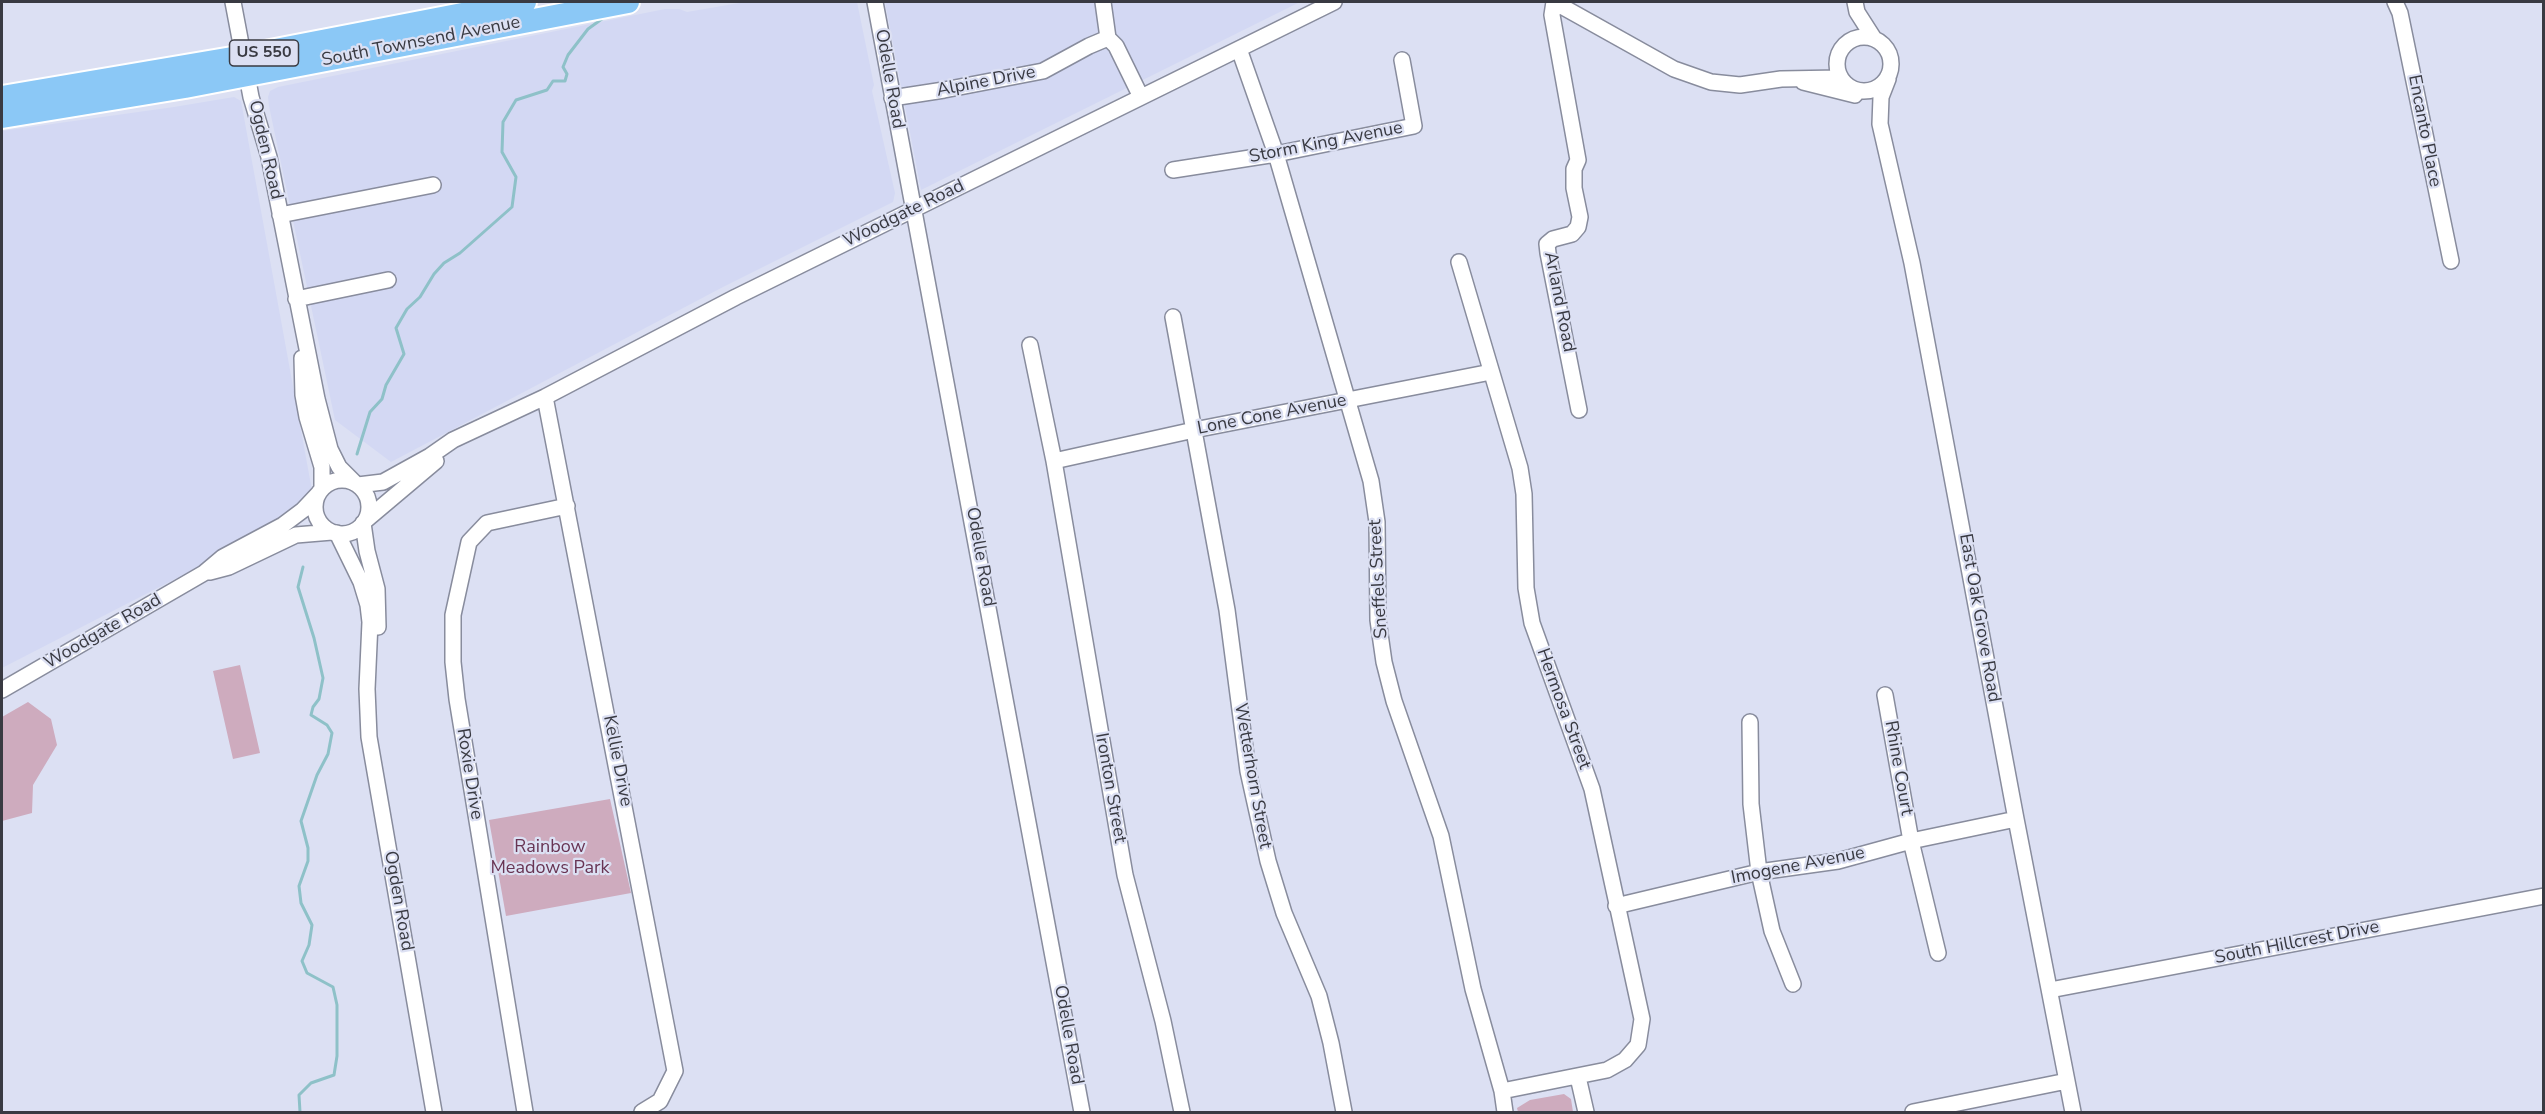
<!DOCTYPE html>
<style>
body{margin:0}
#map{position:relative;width:2545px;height:1114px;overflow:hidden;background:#dce0f3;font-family:"Nunito Sans",sans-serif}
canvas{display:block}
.frame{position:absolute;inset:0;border:3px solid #393a42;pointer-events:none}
</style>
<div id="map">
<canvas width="2545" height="1114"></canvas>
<div class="frame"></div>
</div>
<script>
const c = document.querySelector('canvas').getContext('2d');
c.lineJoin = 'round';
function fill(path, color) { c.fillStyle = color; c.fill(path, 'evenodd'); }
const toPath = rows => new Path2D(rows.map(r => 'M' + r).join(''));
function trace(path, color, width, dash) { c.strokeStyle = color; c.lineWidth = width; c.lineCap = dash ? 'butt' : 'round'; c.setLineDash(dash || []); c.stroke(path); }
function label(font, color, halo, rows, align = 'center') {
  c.font = font + ' "Nunito Sans",sans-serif'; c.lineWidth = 4.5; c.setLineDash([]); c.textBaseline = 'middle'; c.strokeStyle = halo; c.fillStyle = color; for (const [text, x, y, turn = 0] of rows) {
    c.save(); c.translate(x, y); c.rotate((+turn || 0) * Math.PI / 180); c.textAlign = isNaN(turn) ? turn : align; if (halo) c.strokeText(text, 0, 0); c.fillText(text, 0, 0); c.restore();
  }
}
const built = toPath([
 [745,2,857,2,874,85,872,91,895,193,893,202,723,287,391,462,335,420,269,106,268,97,270,91,278,87,665,9,679,9,687,12],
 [885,2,1300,2,921,190],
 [234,97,241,101,315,507,2,668,2,131,174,107]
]);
const green = toPath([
 [240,665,260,753,233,759,213,671],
 [28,702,51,719,57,745,33,785,32,813,2,821,2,717],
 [610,799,631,893,506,916,489,820],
 [1564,1094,1571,1099,1573,1112,1518,1112,1517,1108,1530,1100]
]);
const stream = toPath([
 [357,454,370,412,382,399,386,385,404,354,396,328,407,309,420,297,434,274,444,263,460,253,512,207,516,177,502,152,503,122,516,100,547,90,553,81,565,81,567,74,563,67,568,55,588,29,606,16],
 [300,1112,299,1095,311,1083,334,1075,337,1056,337,1005,333,987,307,973,302,961,309,945,312,925,301,903,299,886,308,861,308,848,301,821,317,775,328,754,332,733,327,725,311,715,313,707,319,699,323,678,314,638,298,587,303,567]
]);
const minor = toPath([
 [233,2,251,97,269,157,317,399,330,449,339,467,355,483],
 [875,2,1082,1112],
 [1103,2,1108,38,1116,46,1140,95],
 [1554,2,1552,15,1578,160,1574,169,1574,188,1580,217,1578,227,1572,234,1553,239,1547,244,1548,253,1579,410],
 [1554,2,1674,69,1711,82,1740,85,1781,79,1840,78],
 [1855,2,1857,12,1873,37],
 [2395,2,2400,13,2451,261],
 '1837 64a27 27 0 1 1 54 0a27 27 0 1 1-54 0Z',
 [1239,49,1276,154,1371,481,1377,522,1378,620,1384,662,1394,701,1441,836,1473,989,1502,1091,1505,1112],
 [1888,79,1881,97,1880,124,1912,263,2016,819,2073,1112],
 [1803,82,1855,95],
 [892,98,944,90,1043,71,1089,46,1108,38],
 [1173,170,1276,154,1414,126,1402,60],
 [280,215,433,185],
 [1459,262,1520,468,1524,494,1526,588,1532,623,1592,789,1642,1019,1638,1045,1625,1060,1607,1070,1502,1091],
 [296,299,388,280],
 [1173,317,1227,610,1248,771,1268,861,1284,913,1319,996,1331,1043,1344,1112],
 [1030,345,1054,461,1125,875,1163,1021,1182,1112],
 [302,358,303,395,307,417,322,467,322,489],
 [545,397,675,1071,660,1101,642,1112],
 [1054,461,1194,430,1491,372],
 '315 507a27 27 0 1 1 54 0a27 27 0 1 1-54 0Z',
 [358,485,383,482,430,456,453,440,545,397,736,297,1334,2],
 [366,520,436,461],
 [363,523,367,551,377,589,378,627],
 [337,533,361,582,368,605,370,622,367,689,369,737,434,1112],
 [210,572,229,567,296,535,332,532],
 [2,690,204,573,223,557,283,525,303,510,319,493],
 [1885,695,1911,841,1938,953],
 [1750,722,1751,804,1759,872,1772,931,1793,984],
 [1616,906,1759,872,1838,861,1911,841,2016,819],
 [2050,990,2544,896],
 [1578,1077,1586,1112],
 [525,1112,457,699,453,662,453,615,469,542,487,523,567,506],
 [1913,1112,2067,1081]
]);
const highway = toPath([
 [2,97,244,56,525,2],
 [2,117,185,87,628,2]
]);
const shields = [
 [264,53,69]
];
const shieldNames = [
 ["US 550",264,53]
];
const streetNames = [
 ["South Townsend Avenue",421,42,-11],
 ["Odelle Road",889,79,80],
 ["Alpine Drive",986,82,-11],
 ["Encanto Place",2424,131,79],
 ["Storm King Avenue",1326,143,-11],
 ["Ogden Road",265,150,77],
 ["Woodgate Road",904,214,-26],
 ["Arland Road",1559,302,79],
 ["Lone Cone Avenue",1272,415,-11],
 ["Odelle Road",980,557,80],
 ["Sneffels Street",1379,579,-93],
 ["East Oak Grove Road",1979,618,80],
 ["Woodgate Road",103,632,-30],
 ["Hermosa Street",1563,709,70],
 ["Kellie Drive",617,761,79],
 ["Rhine Court",1898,768,80],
 ["Roxie Drive",469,774,81],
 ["Wetterhorn Street",1252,776,80],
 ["Ironton Street",1110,788,80],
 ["Imogene Avenue",1798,866,-11],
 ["Ogden Road",398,901,80],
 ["South Hillcrest Drive",2297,943,-11],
 ["Odelle Road",1068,1035,80]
];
const parkNames = [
 ["Rainbow",550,848],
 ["Meadows Park",550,869]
];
fill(built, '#d3d8f3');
fill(green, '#ceabbe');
trace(stream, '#8ec1c8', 3);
trace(minor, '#888c9d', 18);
trace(highway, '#fff', 26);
trace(minor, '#fff', 15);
trace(highway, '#8bc8f6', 22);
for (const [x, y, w] of shields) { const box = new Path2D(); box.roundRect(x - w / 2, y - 13, w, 26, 4.5); c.fillStyle = '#dce0f3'; c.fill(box); trace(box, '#393a42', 1.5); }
label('bold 16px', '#393a42', null, shieldNames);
label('18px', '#393a42', '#dce0f3', streetNames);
label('18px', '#683453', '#dce0f3', parkNames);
</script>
